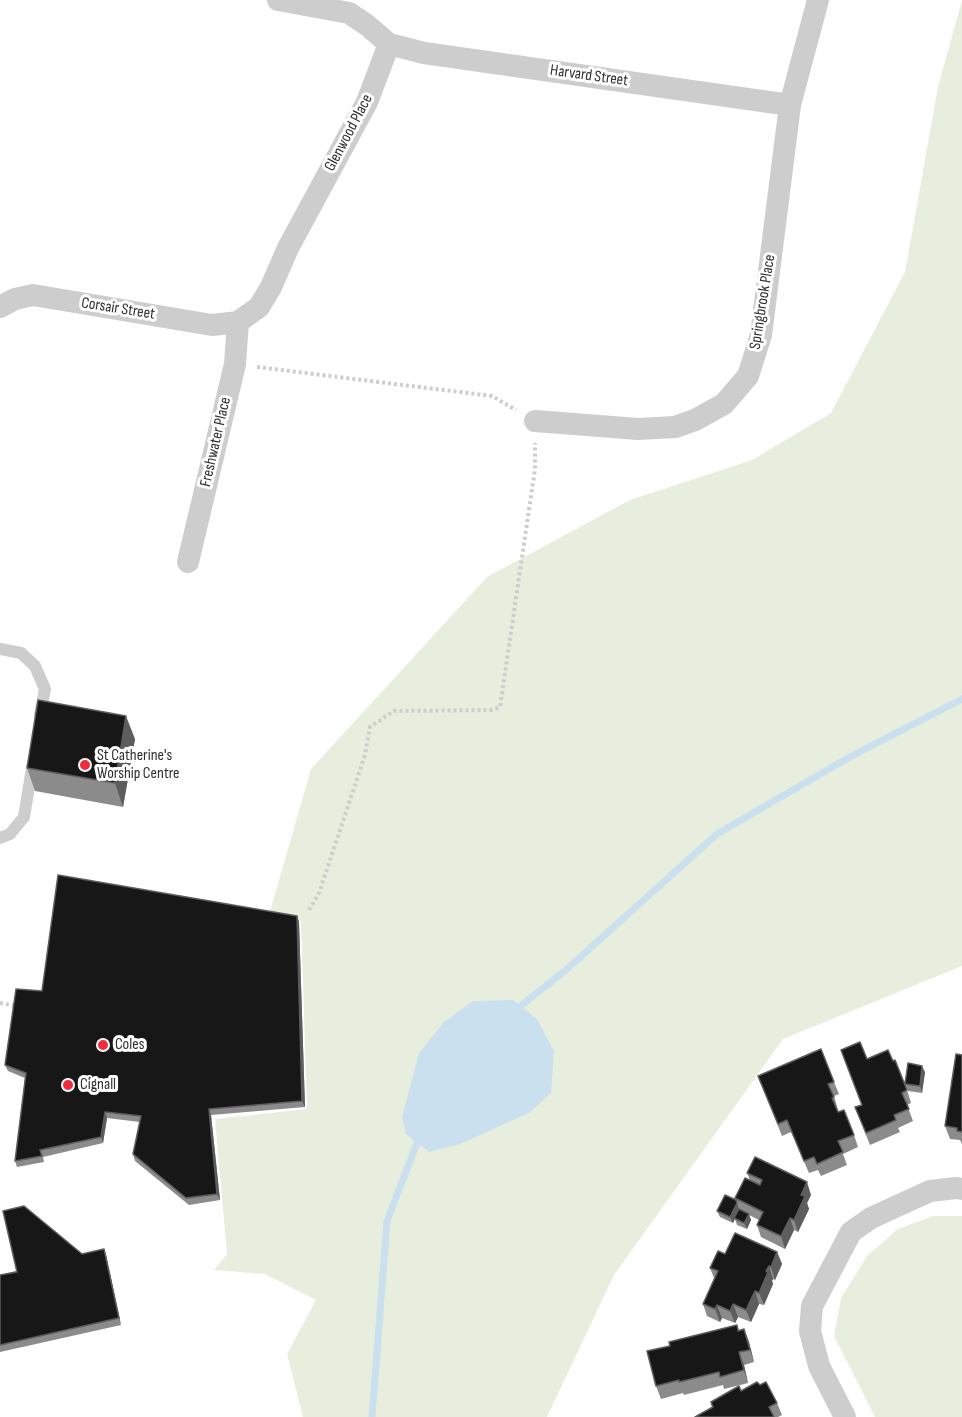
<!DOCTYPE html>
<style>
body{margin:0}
canvas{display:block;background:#fff}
</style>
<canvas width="962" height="1417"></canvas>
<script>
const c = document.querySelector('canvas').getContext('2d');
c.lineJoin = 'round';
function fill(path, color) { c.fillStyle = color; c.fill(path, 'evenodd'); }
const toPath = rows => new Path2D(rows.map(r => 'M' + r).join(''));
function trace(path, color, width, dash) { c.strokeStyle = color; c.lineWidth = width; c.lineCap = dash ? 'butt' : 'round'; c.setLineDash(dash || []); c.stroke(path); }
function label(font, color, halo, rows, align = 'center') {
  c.font = font + ' "Sofia Sans Condensed",sans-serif'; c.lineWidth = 6; c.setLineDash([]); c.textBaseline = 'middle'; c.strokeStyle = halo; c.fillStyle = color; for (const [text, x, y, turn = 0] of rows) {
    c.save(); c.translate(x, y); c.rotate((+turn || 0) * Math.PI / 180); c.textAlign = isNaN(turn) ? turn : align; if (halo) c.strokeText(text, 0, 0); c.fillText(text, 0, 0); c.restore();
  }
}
const green = toPath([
 [962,0,962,966,783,1039,614,1275,547,1417,303,1417,287,1354,316,1300,265,1274,214,1270,227,1254,215,1119,307,1109,301,921,269,915,311,769,487,577,630,500,752,460,831,413,905,272,938,87],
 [933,1216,962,1216,962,1417,875,1417,834,1336,841,1298,867,1256,898,1229]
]);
const water = toPath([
 [513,1000,537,1019,554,1051,551,1093,529,1113,460,1144,429,1152,406,1134,402,1117,419,1053,444,1022,473,1001]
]);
const stream = toPath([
 [513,1012,567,969,717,834,848,758,962,699],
 [372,1417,387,1221,420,1135]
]);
const path = toPath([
 [257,367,492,396,516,410],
 [309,910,319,893,365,755,370,727,394,711,491,710,500,707,535,469,535,443],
 [0,1003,16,1006]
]);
const service = toPath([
 [0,649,21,653,35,666,45,689,40,715],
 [0,838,10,834,24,817,33,762]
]);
const minor = toPath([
 [389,44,424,53,790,105],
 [0,307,15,299,33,295,212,325,238,322,259,307,271,287,288,248,367,102,389,44,367,25,349,13,278,0],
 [535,421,638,429,675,427,695,420,724,404,748,376,761,335,790,105,818,0],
 [188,562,235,364,238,322],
 [845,1417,819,1366,810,1331,812,1306,851,1232,871,1218,930,1191,956,1188,962,1189]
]);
const wall = toPath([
 [135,739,123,807,35,791,27,768],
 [297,916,299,922,305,1107,211,1115,220,1200,189,1205,135,1161,133,1154,140,1122,107,1118,103,1143,43,1157,44,1162,17,1167,15,1161,25,1078,8,1071,5,1065,42,991],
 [962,1055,962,1144,960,1140,950,1139,945,1126],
 [867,1059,893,1061,907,1090,911,1103,907,1105,913,1121,898,1128,900,1132,870,1145,855,1107,862,1105],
 [925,1072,922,1093,908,1091,905,1084],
 [758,1076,834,1082,839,1094,834,1096,838,1110,837,1111,854,1135,858,1147,843,1154,847,1165,821,1176,818,1170,809,1173,791,1132,782,1136],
 [747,1173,811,1195,807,1203,809,1209,798,1232,794,1230,785,1249,761,1237,757,1225,759,1220,749,1215,751,1220,747,1229,737,1225,735,1219,733,1223,720,1217,717,1211,736,1200,735,1198,750,1180],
 [104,1249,106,1255,121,1325,0,1352,0,1275],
 [777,1252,782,1264,775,1280,773,1279,772,1281,773,1284,764,1305,759,1304,751,1322,738,1317,735,1323,722,1318,720,1322,707,1316,703,1304,714,1278,710,1268,725,1254],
 [737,1325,739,1330,744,1329,749,1342,754,1362,744,1365,748,1383,724,1389,723,1385,684,1395,683,1393,661,1399,656,1386,670,1346],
 [760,1385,777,1403,782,1415,778,1417,695,1417,712,1407,711,1402,741,1391]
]);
const shadedWall = toPath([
 [126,716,135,739,123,807,115,783],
 [297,916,299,922,305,1107,302,1101],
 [922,1066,925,1072,922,1093,920,1086],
 [209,1109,211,1115,220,1200,217,1194],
 [105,1112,107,1118,103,1143,101,1137],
 [807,1182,811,1195,807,1203,809,1209,798,1232,794,1220,801,1195],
 [737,1203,739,1210,733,1223,730,1217],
 [749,1214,751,1220,747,1229,744,1223],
 [790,1218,794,1230,785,1249,781,1236],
 [104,1249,106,1255,121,1325,119,1318],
 [777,1252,782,1264,775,1280,771,1267],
 [769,1266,773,1279,772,1281,773,1284,764,1305,759,1293],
 [755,1291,759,1304,751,1322,746,1310],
 [733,1304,738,1317,735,1323,730,1311],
 [717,1305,722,1318,720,1322,715,1309],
 [744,1329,749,1342,754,1362,750,1350],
 [739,1352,744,1365,748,1383,744,1370]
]);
const building = toPath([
 [38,700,126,716,115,783,27,768,38,700],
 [58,875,297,916,302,1101,209,1109,217,1194,186,1198,133,1154,141,1116,105,1112,101,1137,40,1150,42,1156,15,1161,26,1073,5,1065,16,989,42,991,58,875],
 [860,1042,867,1059,888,1050,893,1061,895,1060,907,1090,902,1093,909,1109,894,1115,896,1120,866,1133,855,1107,862,1105,841,1050,860,1042],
 [821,1049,834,1082,828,1084,834,1097,832,1098,838,1112,844,1110,854,1135,838,1141,843,1152,817,1164,814,1157,804,1161,787,1120,778,1124,758,1076,821,1049],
 [956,1054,962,1055,962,1132,957,1131,957,1128,945,1126,956,1054],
 [908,1063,922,1066,920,1086,905,1084,908,1063],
 [755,1157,807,1182,801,1195,805,1196,794,1220,790,1218,781,1236,757,1225,763,1212,735,1198,745,1178,760,1185,762,1180,747,1173,755,1157],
 [725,1195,736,1200,737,1203,730,1217,717,1211,725,1195],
 [24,1206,82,1254,104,1249,119,1318,0,1345,0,1275,17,1272,3,1211,24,1206],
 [739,1209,749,1214,744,1223,734,1218,739,1209],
 [735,1233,777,1252,771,1267,769,1266,766,1271,768,1272,759,1293,755,1291,746,1310,733,1304,730,1311,717,1305,715,1309,703,1304,718,1271,710,1268,718,1251,725,1254,735,1233],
 [737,1325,738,1331,744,1329,750,1350,739,1352,744,1370,720,1377,719,1372,679,1382,679,1380,656,1386,647,1351,670,1346,669,1342,737,1325],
 [757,1382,760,1385,766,1382,777,1403,769,1407,774,1417,695,1417,713,1407,711,1402,739,1386,741,1391,757,1382]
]);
const markers = [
 [85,765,6,"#ee2c3c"],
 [103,1045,6,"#ee2c3c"],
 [68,1085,6,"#ee2c3c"]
];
const streetNames = [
 ["Harvard Street",589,76,8],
 ["Glenwood Place",349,133,-62],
 ["Springbrook Place",763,302,-81],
 ["Corsair Street",118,309,9],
 ["Freshwater Place",216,442,-77]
];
const poiNames = [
 ["St Catherine's",97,756],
 ["Worship Centre",97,774],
 ["Coles",115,1045],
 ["Cignall",80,1085]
];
fill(green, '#e7eede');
fill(water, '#cae0ee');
trace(stream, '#cae0ee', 7);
trace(path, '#cdcdcd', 4, [3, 3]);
trace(service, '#cdcdcd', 12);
trace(minor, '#cdcdcd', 22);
fill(wall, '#8b8b8b');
fill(shadedWall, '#5d5d5d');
fill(building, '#171717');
trace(building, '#5d5d5d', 1.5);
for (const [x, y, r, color] of markers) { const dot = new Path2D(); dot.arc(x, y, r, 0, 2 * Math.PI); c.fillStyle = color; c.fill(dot); trace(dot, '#fff', 2); }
label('16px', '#303030', '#fff', streetNames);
label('16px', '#303030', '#fff', poiNames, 'left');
</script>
